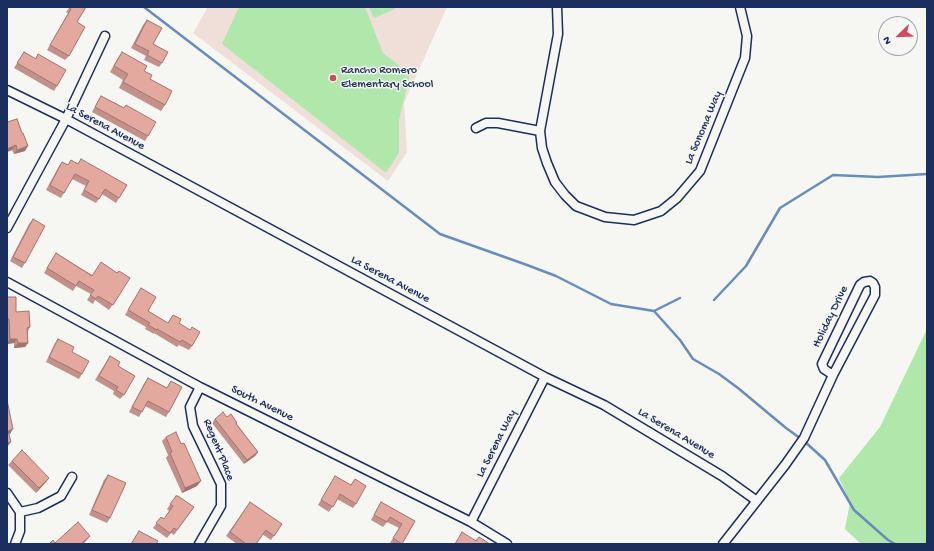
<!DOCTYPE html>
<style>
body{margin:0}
#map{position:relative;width:934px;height:551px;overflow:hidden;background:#f6f6f2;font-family:"Gochi Hand",sans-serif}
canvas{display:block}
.frame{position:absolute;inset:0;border:8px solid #1b2f5e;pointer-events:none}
.north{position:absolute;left:878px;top:16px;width:40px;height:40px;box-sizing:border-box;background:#f6f6f2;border:1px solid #9ea6b7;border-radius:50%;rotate:247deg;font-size:11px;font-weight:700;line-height:16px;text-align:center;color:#1b2f5e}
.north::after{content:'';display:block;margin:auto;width:14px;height:18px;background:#d1495b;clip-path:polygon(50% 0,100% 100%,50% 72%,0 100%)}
</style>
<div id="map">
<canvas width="934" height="551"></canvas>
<div class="frame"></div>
<div class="north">N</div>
</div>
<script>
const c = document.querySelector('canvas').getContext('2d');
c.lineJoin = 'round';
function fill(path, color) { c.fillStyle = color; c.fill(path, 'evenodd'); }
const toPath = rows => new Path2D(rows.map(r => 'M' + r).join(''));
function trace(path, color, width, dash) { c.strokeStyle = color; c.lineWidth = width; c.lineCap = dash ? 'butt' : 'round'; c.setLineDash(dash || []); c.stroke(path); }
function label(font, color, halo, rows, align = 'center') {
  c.font = font + ' "Gochi Hand",sans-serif'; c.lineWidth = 3; c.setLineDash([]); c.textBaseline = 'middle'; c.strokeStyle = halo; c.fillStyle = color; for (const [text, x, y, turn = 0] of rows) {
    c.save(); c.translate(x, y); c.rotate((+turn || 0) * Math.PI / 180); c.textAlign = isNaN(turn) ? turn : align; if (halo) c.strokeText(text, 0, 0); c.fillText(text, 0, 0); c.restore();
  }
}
const built = toPath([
 [208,7,447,7,404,103,407,152,388,181,193,33]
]);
const green = toPath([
 [239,7,365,7,383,53,410,74,399,120,399,153,386,173,222,44],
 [369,7,394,7,395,9,374,18],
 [927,329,927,544,861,544,845,529,850,502,839,478,880,427]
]);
const stream = toPath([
 [144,7,440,234,527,265,556,276,611,304,654,311,680,298],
 [714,300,746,266,780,208,833,175,878,177,927,174],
 [654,311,680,340,693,359,719,374,738,388,786,428,804,441,825,460,854,510,888,540,895,544]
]);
const street = toPath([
 [557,7,558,34,540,131,542,148,547,163,555,182,565,195,576,206,605,217,634,220,661,211,677,198,700,171,745,58,747,36,740,7],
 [7,90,66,119,545,377,604,405,722,476,757,501],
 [476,128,486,123,498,123,540,131],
 [7,228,66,119,105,36],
 [7,282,200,387,471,522,507,544],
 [7,493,20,512,20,531,15,544],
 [20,512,38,508,61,496,72,477],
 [471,522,545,377],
 [199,544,221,506,221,484,193,426,190,407,200,387],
 [723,544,785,465,804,438,833,375,875,295,875,287,873,283,870,281,864,282,860,285,822,364,824,369,833,375]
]);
const wall = toPath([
 [70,7,86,7,77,22,69,56,65,60,47,50,68,13,66,12],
 [147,20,153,44,162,63,159,67,144,60,146,56,131,48,143,25],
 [24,52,35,59,38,54,57,86,54,91,14,68],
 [122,52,150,79,165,105,161,111,119,88,123,80,110,72,118,58],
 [101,96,124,108,126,105,148,136,145,141,92,112],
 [7,122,25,151,14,154,12,150,7,152],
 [81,159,119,198,116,203,102,194,96,203,81,195,86,186,72,179,61,198,46,190,59,166,62,162,68,165,71,160,78,164],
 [33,219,25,263,22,268,10,261,29,224],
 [56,253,92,275,117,273,130,278,109,310,95,300,93,304,87,300,91,294,76,286,73,291,44,273],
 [141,288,148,311,168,323,173,315,179,323,192,346,189,350,179,345,177,347,154,333,154,334,145,329,146,327,125,315],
 [7,297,16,312,30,327,28,331,28,343,25,347,14,348,14,343,7,344],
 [58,339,82,374,79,379,46,362,55,343],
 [110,356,118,366,124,395,120,399,113,394,114,391,95,380],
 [148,378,167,388,171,381,169,412,166,417,145,406,139,417,129,412,145,382],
 [227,417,237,423,237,424,258,452,255,456,244,464,212,423,215,419],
 [166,437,197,486,182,493,166,458,168,455,162,441],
 [12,461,49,478,46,482,36,493,8,465],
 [108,475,110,518,107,523,89,515,104,480],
 [335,476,351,485,355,479,356,504,353,508,337,499,329,512,318,505],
 [176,496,194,507,174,535,171,533,167,538,153,528,161,517,164,519,169,511,167,509],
 [250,502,282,524,271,540,262,534,256,544,237,544,226,536],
 [381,502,415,521,402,544,392,544,390,543,399,528,387,522,383,527,371,520]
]);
const shadedWall = toPath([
 [16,145,12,150,7,152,7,149],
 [28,146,25,151,14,154,17,150],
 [10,339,17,339,14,343,7,344],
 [18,343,28,343,25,347,14,348],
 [13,429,10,434,7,435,8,431],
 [11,442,7,447,7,443],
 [258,452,255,456,244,464,247,460],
 [49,478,46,482,36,493,39,488],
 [201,481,197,486,182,493,185,488],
 [90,536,87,540,83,544,81,544]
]);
const building = toPath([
 [70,7,86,7,77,22,85,27,69,56,50,45,71,9,69,8,70,7],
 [147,20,162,28,153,44,168,52,162,63,147,55,149,51,135,44,147,20],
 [24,52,36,59,38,54,66,70,57,86,17,63,24,52],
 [122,52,147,66,144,71,152,75,150,79,172,91,165,105,123,82,128,74,114,66,122,52],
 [101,96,124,108,126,105,156,122,148,136,95,107,101,96],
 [17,119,22,133,23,133,28,146,17,150,16,145,7,149,7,122,17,119],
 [81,159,127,185,119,198,105,189,99,199,84,190,89,181,75,174,64,193,50,185,62,162,68,165,71,160,78,164,81,159],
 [33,219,45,226,25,263,13,257,33,219],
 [56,253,92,276,101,262,117,273,119,271,130,278,113,305,98,296,96,299,90,295,94,290,79,281,76,286,47,268,56,253],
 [141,288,156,297,148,311,168,323,173,315,181,319,179,323,190,330,192,327,200,332,192,346,182,340,180,342,157,329,157,330,148,325,150,323,128,310,141,288],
 [7,297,16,297,16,312,29,311,30,327,27,328,28,343,18,343,17,339,10,339,9,319,7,319,7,297],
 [58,339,74,347,72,352,89,361,82,374,49,357,58,339],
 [110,356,120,362,118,366,135,376,124,395,116,390,118,387,99,376,110,356],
 [148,378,167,388,171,381,182,387,169,412,148,401,142,412,132,407,148,378],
 [7,400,13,429,8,431,11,442,7,443,7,400],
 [223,412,227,417,231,414,237,423,236,424,258,452,247,460,215,419,223,412],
 [176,432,181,444,184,443,201,481,185,488,170,453,172,452,166,437,176,432],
 [22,450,49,478,39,488,12,461,22,450],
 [108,475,126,483,110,518,92,510,108,475],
 [335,476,351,485,355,479,366,486,356,504,340,494,333,507,321,500,335,476],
 [176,496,178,496,194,507,177,530,174,528,170,533,156,523,161,517,164,519,173,506,170,504,176,496],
 [250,502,282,524,274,536,266,530,256,544,244,544,245,543,230,532,250,502],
 [381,502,415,521,402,544,393,538,402,524,390,517,387,522,374,515,381,502],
 [78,522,90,536,81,544,49,544,53,540,55,543,78,522],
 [139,531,158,541,156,544,131,544,139,531],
 [462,532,476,541,479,537,490,544,455,544,462,532]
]);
const markers = [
 [333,78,4,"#d1495b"]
];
const poiNames = [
 ["Rancho Romero",341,71],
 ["Elementary School",341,85]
];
const streetNames = [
 ["La Serena Avenue",105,127,28],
 ["La Sonoma Way",704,128,-67],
 ["La Serena Avenue",390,280,28],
 ["Holiday Drive",831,317,-64],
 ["South Avenue",262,404,26],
 ["La Serena Avenue",676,434,31],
 ["La Serena Way",497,444,-63],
 ["Regent Place",218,450,68]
];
fill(built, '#f0dfd9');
fill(green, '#b0e8ac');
trace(stream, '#688dba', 2.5);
trace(street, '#1b2f5e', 11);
trace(street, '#f6f6f2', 8);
fill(wall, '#c39189');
fill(shadedWall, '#9f766f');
fill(building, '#e3a99f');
trace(building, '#9f766f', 1);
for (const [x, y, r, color] of markers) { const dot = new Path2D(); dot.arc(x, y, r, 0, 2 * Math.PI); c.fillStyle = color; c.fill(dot); trace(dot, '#f6f6f2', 1.5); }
label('12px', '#1b2f5e', '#f6f6f2', poiNames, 'left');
label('12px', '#1b2f5e', '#f6f6f2', streetNames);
</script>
